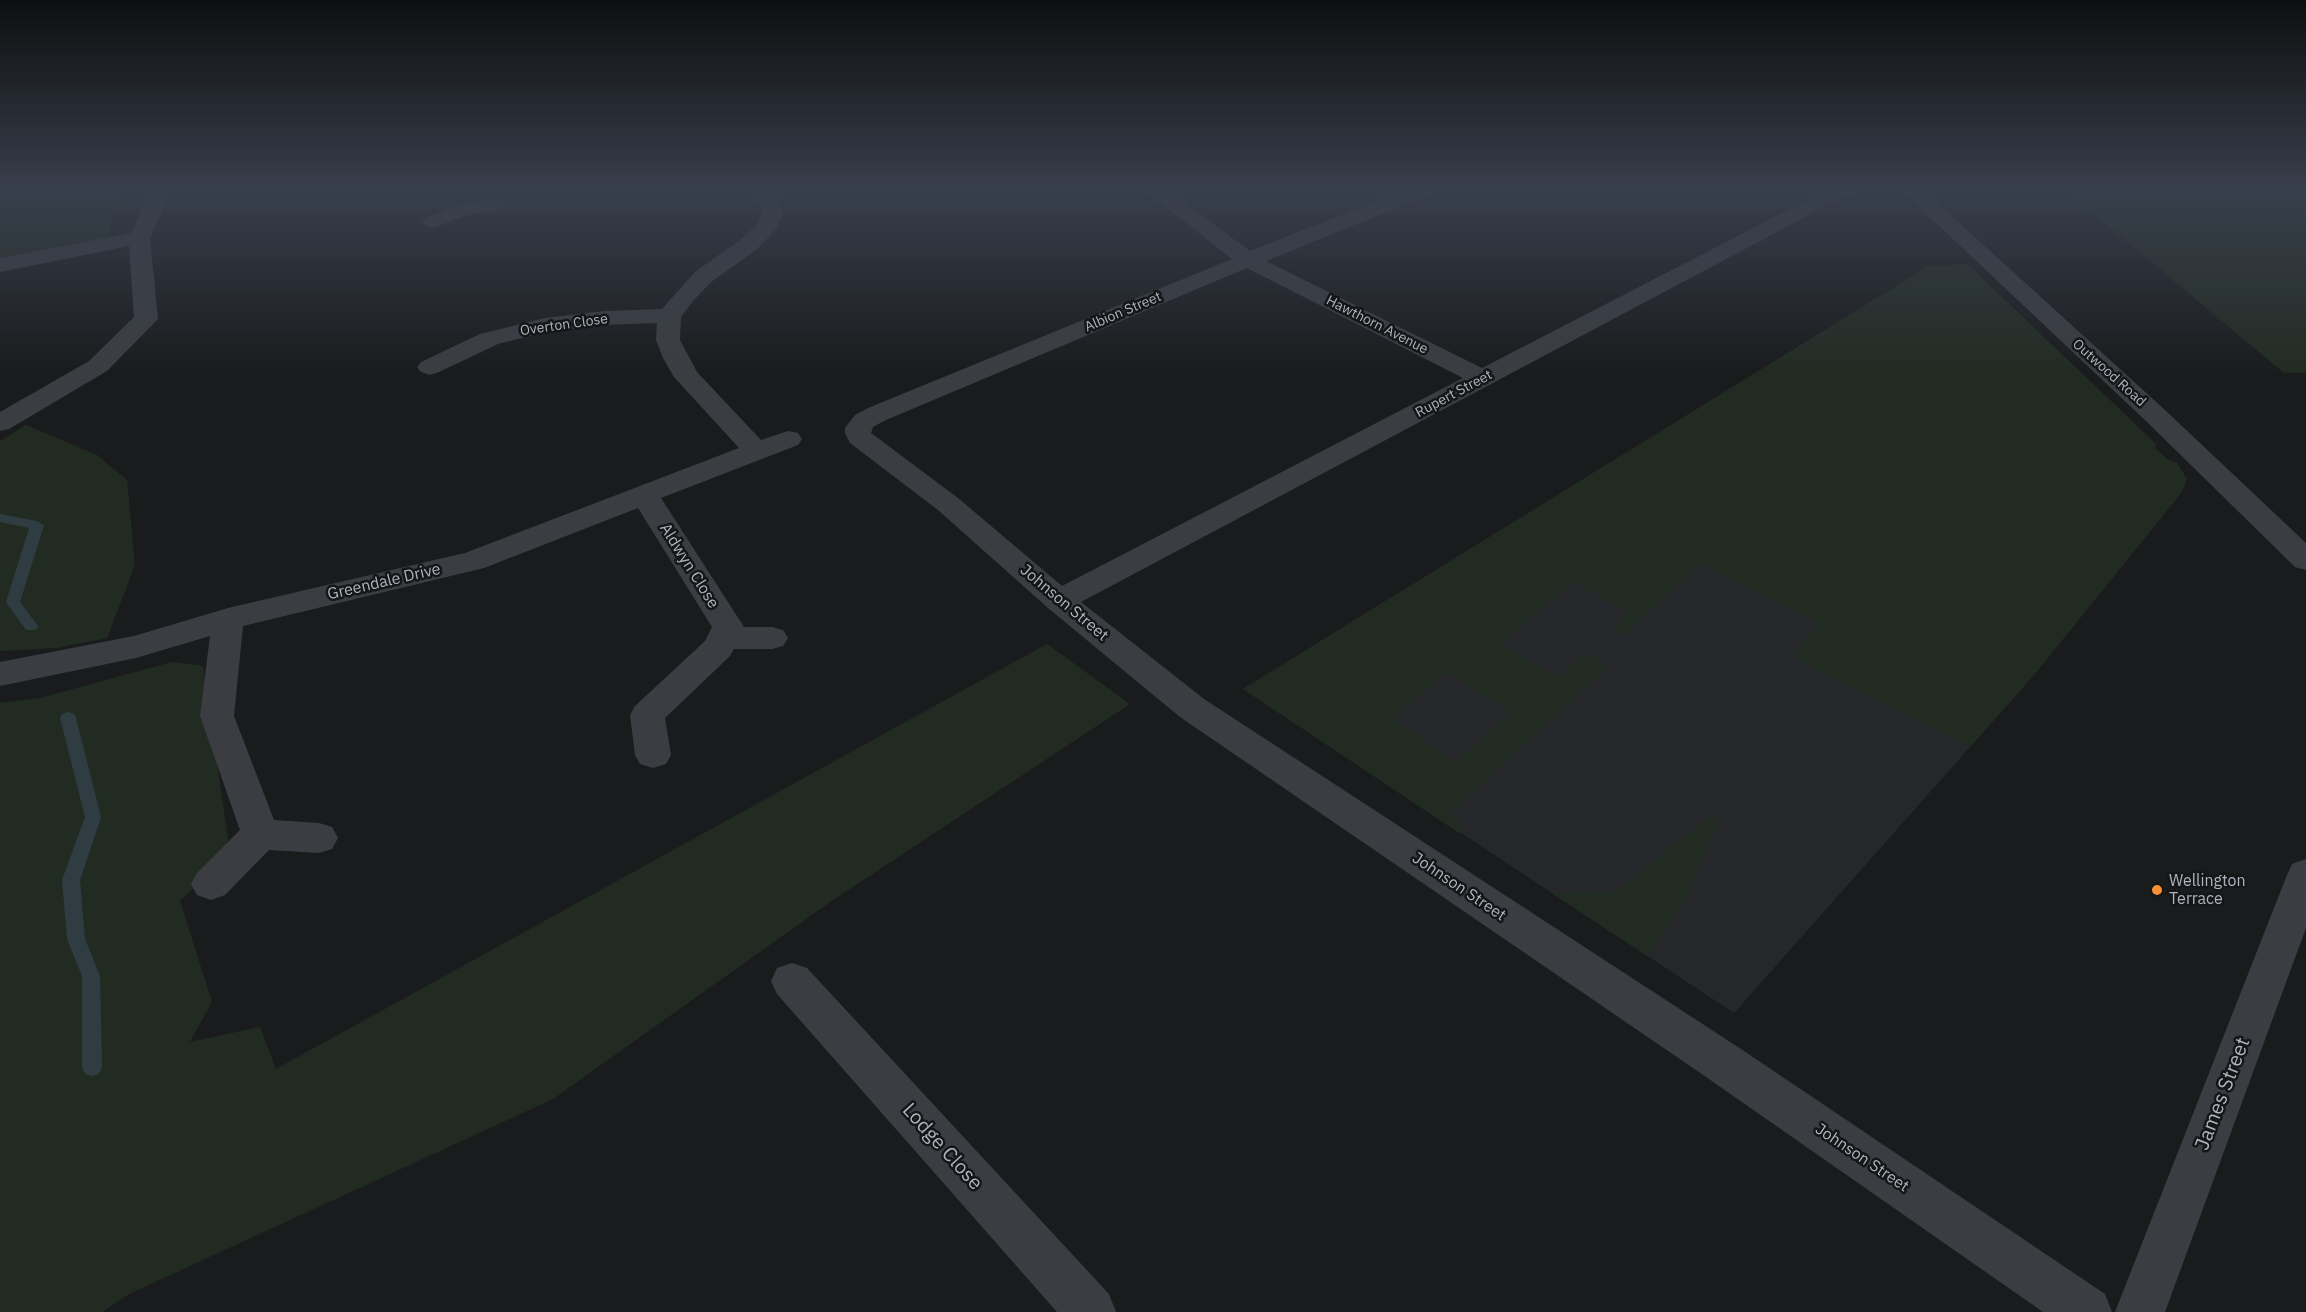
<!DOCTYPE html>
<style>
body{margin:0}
canvas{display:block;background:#1a1b1d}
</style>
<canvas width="2306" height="1312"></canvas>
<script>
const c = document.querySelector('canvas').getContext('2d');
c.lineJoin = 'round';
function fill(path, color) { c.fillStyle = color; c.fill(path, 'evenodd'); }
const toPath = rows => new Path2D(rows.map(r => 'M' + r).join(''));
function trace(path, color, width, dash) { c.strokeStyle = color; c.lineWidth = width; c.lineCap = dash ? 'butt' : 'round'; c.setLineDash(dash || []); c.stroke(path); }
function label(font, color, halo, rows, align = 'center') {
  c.font = font + ' "IBM Plex Sans",sans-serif'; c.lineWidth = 5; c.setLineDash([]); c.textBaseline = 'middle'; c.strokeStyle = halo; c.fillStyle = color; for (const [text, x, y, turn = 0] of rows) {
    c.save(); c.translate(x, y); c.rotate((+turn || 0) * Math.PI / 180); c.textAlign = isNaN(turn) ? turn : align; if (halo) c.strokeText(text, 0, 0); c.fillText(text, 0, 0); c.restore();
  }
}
const built = toPath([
 [1967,264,2156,444,2155,448,2168,460,2177,463,2187,479,2182,492,2033,676,1734,1013,1243,689,1927,267]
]);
const green = toPath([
 [0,189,123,189,119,195,112,214,108,238,0,258],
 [2064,189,2306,189,2306,373,2284,373],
 [1967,264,2156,444,2155,448,2168,460,2177,463,2187,479,2182,492,2033,676,1969,748,1791,656,1820,623,1701,564,1623,636,1612,629,1629,612,1573,582,1500,644,1558,677,1585,652,1609,666,1450,814,1462,823,1459,833,1243,689,1927,267],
 [1447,673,1511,712,1456,762,1392,719],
 [26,425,97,455,127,480,135,565,107,638,56,648,0,651,0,441],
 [1047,644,1130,704,830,902,553,1099,129,1294,102,1312,0,1312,0,703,40,698,172,662,203,666,230,853,180,901,212,1002,190,1042,260,1027,276,1069],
 [1710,817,1719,821,1686,899,1647,956,1550,892,1614,892]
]);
const stream = toPath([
 [0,514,37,521,44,525,20,602,38,626,36,630,26,630,6,602,29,528,0,522,0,514],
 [68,712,74,714,76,718,101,817,80,880,85,939,100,976,102,1067,99,1074,92,1076,85,1074,82,1067,82,976,67,939,62,880,85,817,60,718,62,714,68,712]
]);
const minor = toPath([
 [152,189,172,189,150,238,158,319,107,371,9,429,0,431,0,412,89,361,134,317,129,246,0,272,0,258,131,233,152,189],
 [755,189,775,189,783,212,776,229,756,250,711,282,693,301,681,317,680,340,697,372,761,440,788,431,798,433,802,439,798,445,661,498,744,627,772,627,783,630,788,638,783,646,772,649,734,649,730,656,665,718,671,755,666,764,653,768,640,764,635,755,630,715,635,706,705,641,712,627,638,508,484,568,243,626,234,716,274,820,319,823,332,827,338,838,332,849,319,853,269,850,225,895,211,900,197,895,191,884,197,873,240,830,200,716,210,636,136,658,0,686,0,662,134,636,228,608,465,553,739,448,674,377,663,358,656,340,657,323,604,325,545,332,498,344,439,372,430,375,421,372,417,367,421,362,480,334,545,318,604,311,662,309,695,272,740,240,756,226,763,212,755,189],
 [1143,189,1166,189,1250,251,1408,189,1436,189,1433,193,1266,261,1482,368,1825,191,1859,189,1856,193,1839,199,1081,602,1204,699,1741,1049,2105,1294,2112,1312,2043,1312,1709,1079,1180,717,1048,608,938,510,850,443,845,433,845,428,855,415,868,408,1232,259,1143,189],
 [1247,268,1463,378,1062,586,958,498,871,433,873,427,886,420,1247,268],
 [494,200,501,202,504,206,501,210,467,215,433,228,426,226,422,222,426,218,456,205,494,200],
 [2306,859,2306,928,2165,1312,2115,1312,2287,875,2292,864,2306,859],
 [792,963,807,968,1109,1294,1116,1312,1057,1312,777,994,771,981,777,968,792,963]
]);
const tertiary = toPath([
 [1900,189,1922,189,2165,410,2306,543,2306,570,2295,567,2147,422,1900,189]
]);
const markers = [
 [2157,890,6,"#fa8f34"]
];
const farStreetnames = [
 ["Albion Street",1123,312,-23],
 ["Overton Close",564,325,-8],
 ["Hawthorn Avenue",1377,325,27],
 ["Outwood Road",2109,373,42],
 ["Rupert Street",1454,394,-28]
];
const streetNames = [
 ["Aldwyn Close",689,566,58],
 ["Greendale Drive",384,582,-13],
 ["Johnson Street",1064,603,40],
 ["Johnson Street",1459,887,34],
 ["Johnson Street",1862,1158,34]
];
const poiNames = [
 ["Wellington",2169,881],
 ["Terrace",2169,899]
];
const nearStreetnames = [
 ["James Street",2223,1094,-69],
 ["Lodge Close",942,1147,48]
];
fill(built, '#26272a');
fill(green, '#222b22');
fill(stream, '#2f3d42');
fill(minor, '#3b3d42');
fill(tertiary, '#3b3d42');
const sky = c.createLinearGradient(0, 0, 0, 373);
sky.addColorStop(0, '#0e0f10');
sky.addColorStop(0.51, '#383f4c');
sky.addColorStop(1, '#383f4c00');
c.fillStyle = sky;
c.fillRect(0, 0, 2306, 373);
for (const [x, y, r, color] of markers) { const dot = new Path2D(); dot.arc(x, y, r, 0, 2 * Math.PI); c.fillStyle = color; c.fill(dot); trace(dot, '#151618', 2); }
label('14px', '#acb5bd', '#151618', farStreetnames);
label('16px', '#acb5bd', '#151618', streetNames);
label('16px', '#acb5bd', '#151618', poiNames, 'left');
label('20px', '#acb5bd', '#151618', nearStreetnames);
</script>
